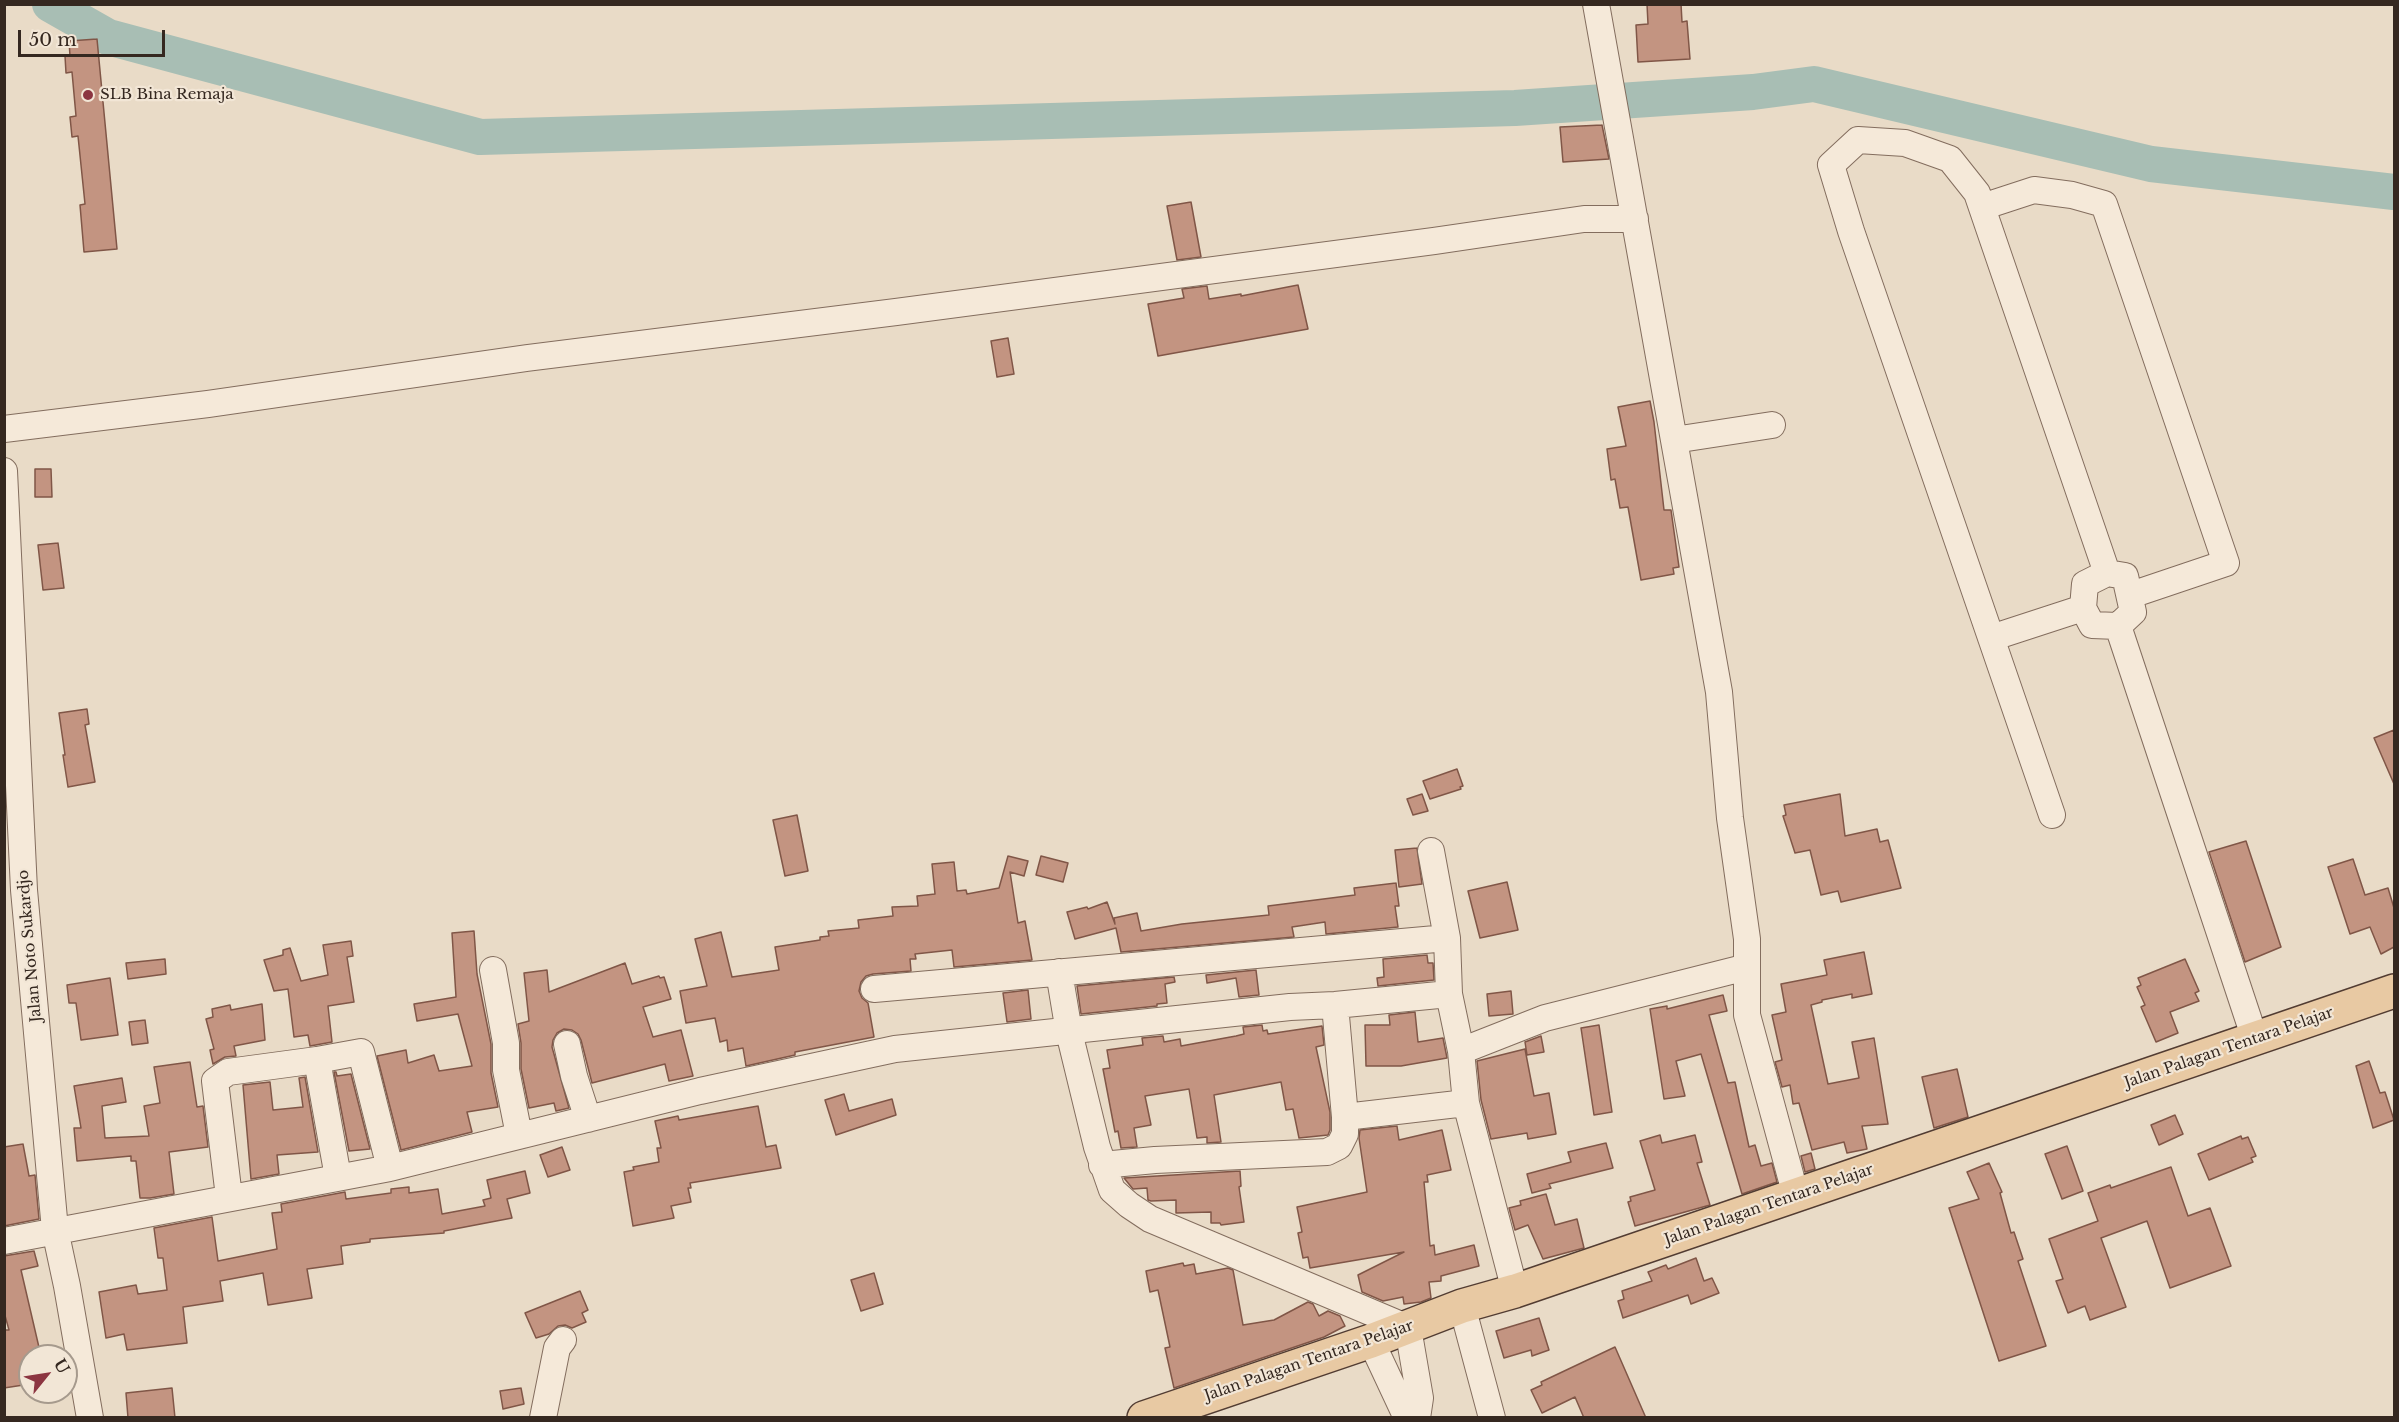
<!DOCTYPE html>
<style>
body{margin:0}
#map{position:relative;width:2399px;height:1422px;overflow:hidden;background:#e9dbc7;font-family:"Libre Baskerville",serif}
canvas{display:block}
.frame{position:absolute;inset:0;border:6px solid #352820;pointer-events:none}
.north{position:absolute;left:18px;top:1344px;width:60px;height:60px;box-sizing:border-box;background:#f2e6d6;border:2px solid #a69a8d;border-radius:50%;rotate:60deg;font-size:16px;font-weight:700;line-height:24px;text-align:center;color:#352820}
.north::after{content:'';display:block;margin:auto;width:21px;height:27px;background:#8c3541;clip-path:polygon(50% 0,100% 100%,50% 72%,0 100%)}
.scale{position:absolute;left:18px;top:30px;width:147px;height:27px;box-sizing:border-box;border:3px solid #352820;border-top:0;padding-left:8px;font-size:18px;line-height:21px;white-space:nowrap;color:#352820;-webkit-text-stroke:4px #f2e6d6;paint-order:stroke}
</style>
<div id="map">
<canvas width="2399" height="1422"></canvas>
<div class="frame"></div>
<div class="north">U</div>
<div class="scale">50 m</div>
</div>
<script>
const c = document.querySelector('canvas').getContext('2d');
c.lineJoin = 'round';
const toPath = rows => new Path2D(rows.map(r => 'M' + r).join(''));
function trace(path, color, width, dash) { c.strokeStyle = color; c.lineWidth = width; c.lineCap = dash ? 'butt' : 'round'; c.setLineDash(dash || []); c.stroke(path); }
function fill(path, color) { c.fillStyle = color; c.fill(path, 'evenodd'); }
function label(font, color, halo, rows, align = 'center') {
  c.font = font + ' "Libre Baskerville",serif'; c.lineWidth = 4.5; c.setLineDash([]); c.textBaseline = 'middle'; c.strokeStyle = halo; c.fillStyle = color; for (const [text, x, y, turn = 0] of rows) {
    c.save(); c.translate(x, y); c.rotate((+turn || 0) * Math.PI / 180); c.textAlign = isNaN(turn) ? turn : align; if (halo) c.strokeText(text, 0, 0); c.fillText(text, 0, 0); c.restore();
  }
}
const river = toPath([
 [50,4,108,37,480,137,1515,108,1753,92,1814,84,2151,164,2394,192]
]);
const building = toPath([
 [1647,4,1681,4,1682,22,1687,21,1690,59,1638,62,1636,25,1648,24,1647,4],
 [97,39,117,249,84,252,80,205,85,204,78,136,72,137,70,117,76,116,72,72,66,73,65,56,70,56,69,41,97,39],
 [1602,125,1609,159,1563,162,1560,127,1602,125],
 [1191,202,1201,257,1177,260,1167,206,1191,202],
 [1298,285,1308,329,1158,356,1148,304,1184,298,1182,289,1207,286,1209,299,1241,294,1241,296,1298,285],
 [1008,338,1014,374,997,377,991,341,1008,338],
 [1650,401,1654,422,1664,510,1671,510,1679,567,1673,568,1674,574,1641,580,1628,507,1620,508,1615,479,1611,480,1607,449,1626,446,1618,407,1650,401],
 [35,469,51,469,52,497,35,497,35,469],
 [58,543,64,588,43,590,38,545,58,543],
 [87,709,89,724,85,725,95,782,68,787,63,755,65,755,59,713,87,709],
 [2394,730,2394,784,2374,738,2394,730],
 [1457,769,1463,786,1460,787,1461,789,1430,799,1423,781,1457,769],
 [1422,794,1428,811,1413,815,1407,799,1422,794],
 [1840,794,1845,836,1877,829,1880,842,1888,840,1901,888,1841,902,1838,891,1821,895,1810,850,1795,853,1783,816,1786,815,1784,805,1840,794],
 [797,815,808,871,785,876,773,820,797,815],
 [2246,841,2281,947,2245,962,2209,852,2246,841],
 [1417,848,1422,884,1399,887,1395,850,1417,848],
 [1008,856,1028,861,1024,876,1010,872,1018,923,1025,921,1032,960,954,967,952,950,915,954,916,959,910,959,911,971,873,974,866,976,861,982,859,991,862,998,868,1003,874,1037,795,1052,795,1055,746,1066,743,1048,728,1051,727,1040,720,1042,715,1018,686,1023,680,991,707,986,695,939,721,932,732,977,779,970,775,947,820,940,820,937,829,936,828,931,859,928,858,920,893,916,892,907,918,906,917,896,935,894,932,864,954,862,957,891,966,890,967,894,999,888,1008,856],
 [1041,856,1068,863,1063,882,1036,875,1041,856],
 [2353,859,2365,895,2388,888,2394,908,2394,947,2381,954,2370,927,2350,934,2328,867,2353,859],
 [1507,882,1518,930,1480,938,1468,891,1507,882],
 [1396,883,1399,906,1395,906,1398,927,1326,934,1325,922,1292,927,1294,937,1121,952,1116,928,1075,939,1067,912,1087,907,1088,909,1107,902,1115,924,1114,918,1137,913,1141,931,1182,924,1269,915,1268,906,1355,895,1354,888,1396,883],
 [474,931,477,974,491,1044,491,1073,498,1107,467,1112,472,1132,401,1150,377,1056,406,1050,408,1063,434,1055,439,1071,472,1066,458,1014,417,1021,414,1004,456,997,452,933,474,931],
 [351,941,353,956,347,957,354,1002,328,1006,332,1042,310,1046,308,1035,294,1037,288,989,274,991,264,960,283,955,283,950,290,948,301,981,328,975,323,945,351,941],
 [1864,952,1872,994,1852,998,1852,994,1822,1000,1822,1002,1811,1005,1828,1084,1859,1078,1852,1042,1874,1038,1888,1124,1862,1126,1867,1149,1847,1153,1844,1142,1812,1150,1799,1103,1793,1104,1790,1085,1782,1087,1775,1062,1782,1060,1772,1015,1786,1012,1781,984,1827,975,1824,960,1864,952],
 [1427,955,1428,963,1433,963,1434,980,1378,986,1377,978,1384,977,1383,959,1427,955],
 [165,959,166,974,128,979,126,963,165,959],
 [2185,959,2199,991,2195,993,2199,1001,2170,1012,2178,1033,2156,1042,2141,1007,2145,1005,2137,987,2141,985,2138,978,2185,959],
 [625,963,632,984,659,976,660,978,664,977,671,999,643,1007,653,1037,681,1030,693,1076,669,1081,665,1064,592,1083,581,1040,578,1034,572,1030,564,1029,557,1033,553,1040,552,1047,569,1108,556,1111,554,1103,529,1108,521,1069,521,1043,518,1024,529,1021,524,973,547,970,549,992,625,963],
 [1256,970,1259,995,1239,997,1236,978,1207,983,1206,975,1256,970],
 [1174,977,1175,982,1165,984,1167,1003,1157,1004,1157,1006,1081,1014,1077,986,1174,977],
 [110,978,118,1035,81,1040,76,1003,69,1003,67,985,110,978],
 [1028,990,1031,1019,1007,1022,1003,993,1028,990],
 [1511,991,1513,1014,1489,1016,1487,994,1511,991],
 [1723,995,1727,1011,1709,1015,1728,1083,1735,1082,1749,1147,1755,1145,1761,1166,1772,1163,1777,1182,1742,1194,1701,1054,1676,1061,1685,1096,1664,1099,1650,1009,1667,1006,1667,1009,1723,995],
 [262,1004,265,1040,234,1046,236,1056,225,1057,213,1064,210,1050,214,1049,206,1019,213,1017,212,1009,230,1005,231,1010,262,1004],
 [1415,1012,1418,1042,1443,1038,1447,1058,1401,1066,1366,1066,1365,1025,1390,1025,1389,1015,1415,1012],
 [145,1020,148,1043,132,1045,129,1022,145,1020],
 [1262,1025,1263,1031,1267,1030,1268,1034,1322,1026,1324,1045,1316,1047,1330,1112,1330,1130,1328,1135,1299,1138,1293,1109,1286,1110,1281,1082,1214,1095,1221,1142,1207,1143,1207,1137,1197,1138,1189,1089,1145,1096,1151,1125,1134,1128,1137,1147,1121,1148,1118,1131,1115,1132,1103,1069,1110,1068,1107,1050,1143,1045,1142,1038,1163,1036,1164,1042,1180,1039,1181,1046,1236,1036,1244,1034,1243,1027,1262,1025],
 [1599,1025,1612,1112,1594,1115,1581,1028,1599,1025],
 [1541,1036,1544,1052,1527,1055,1525,1042,1541,1036],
 [1525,1049,1534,1096,1549,1093,1556,1134,1528,1139,1527,1133,1491,1139,1481,1100,1477,1061,1525,1049],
 [2369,1061,2380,1093,2385,1092,2394,1120,2373,1128,2356,1066,2369,1061],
 [190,1062,197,1107,203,1106,208,1147,169,1152,174,1194,150,1198,140,1198,136,1161,131,1161,131,1156,77,1161,74,1128,81,1128,74,1086,122,1078,126,1102,102,1106,105,1138,149,1136,144,1106,160,1103,154,1067,190,1062],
 [1957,1069,1968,1117,1934,1128,1922,1077,1957,1069],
 [334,1072,336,1072,337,1076,351,1074,370,1149,349,1151,334,1072],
 [305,1077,318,1152,277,1155,279,1174,251,1179,243,1085,270,1082,273,1110,303,1107,299,1078,305,1077],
 [844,1094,849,1111,892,1099,896,1115,836,1135,825,1100,844,1094],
 [758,1106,766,1147,776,1145,781,1168,690,1183,691,1188,688,1188,691,1202,671,1206,674,1218,633,1226,624,1172,634,1170,633,1167,659,1162,657,1148,661,1148,655,1121,678,1116,679,1120,758,1106],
 [2175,1115,2183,1134,2159,1145,2151,1125,2175,1115],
 [1397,1126,1399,1140,1442,1130,1451,1170,1427,1175,1428,1182,1424,1182,1430,1246,1434,1245,1435,1255,1474,1245,1479,1266,1441,1276,1441,1281,1429,1282,1431,1298,1421,1302,1404,1304,1403,1297,1383,1301,1362,1292,1358,1275,1404,1252,1310,1268,1308,1257,1303,1258,1298,1233,1302,1232,1297,1207,1367,1192,1359,1138,1360,1130,1397,1126],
 [1660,1135,1662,1143,1695,1135,1702,1162,1697,1163,1710,1205,1635,1226,1628,1202,1631,1201,1630,1197,1655,1190,1640,1141,1660,1135],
 [2241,1136,2242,1139,2248,1137,2256,1156,2251,1158,2253,1162,2209,1180,2198,1154,2241,1136],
 [1606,1143,1613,1168,1549,1184,1551,1188,1532,1193,1527,1174,1571,1162,1568,1152,1606,1143],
 [23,1144,29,1176,35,1175,39,1219,4,1226,4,1147,23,1144],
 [2067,1146,2083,1191,2062,1199,2045,1154,2067,1146],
 [562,1147,570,1170,548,1177,540,1155,562,1147],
 [1811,1153,1815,1169,1805,1172,1801,1156,1811,1153],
 [1989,1163,2002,1192,2000,1193,2011,1233,2014,1232,2023,1259,2018,1261,2046,1346,1999,1361,1949,1208,1979,1199,1967,1172,1989,1163],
 [2171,1167,2188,1216,2210,1208,2231,1266,2170,1288,2147,1221,2101,1238,2126,1307,2090,1320,2085,1306,2068,1313,2056,1281,2063,1279,2049,1239,2098,1221,2088,1193,2110,1185,2111,1188,2171,1167],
 [525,1171,530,1193,507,1199,512,1218,444,1231,444,1233,370,1239,370,1242,341,1246,343,1264,307,1269,312,1298,268,1305,263,1273,220,1281,223,1301,183,1307,187,1343,127,1350,124,1334,106,1338,99,1292,136,1285,138,1294,167,1290,163,1258,158,1258,154,1228,212,1217,218,1261,277,1249,272,1213,282,1212,281,1204,345,1192,346,1199,391,1193,391,1189,409,1187,409,1193,438,1189,442,1214,485,1206,483,1200,491,1198,487,1180,525,1171],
 [1240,1171,1241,1186,1239,1187,1244,1222,1221,1225,1220,1223,1211,1223,1211,1212,1176,1213,1176,1200,1151,1201,1148,1200,1147,1188,1133,1189,1124,1178,1240,1171],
 [1546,1194,1555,1225,1577,1219,1584,1248,1543,1259,1528,1225,1515,1230,1509,1208,1521,1205,1520,1201,1546,1194],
 [34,1251,38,1266,21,1270,41,1356,30,1356,30,1384,4,1388,4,1330,9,1330,4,1312,4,1256,34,1251],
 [1696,1258,1704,1281,1712,1278,1719,1293,1691,1304,1688,1295,1623,1318,1618,1301,1624,1299,1622,1291,1652,1281,1648,1272,1666,1265,1668,1269,1696,1258],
 [1183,1263,1184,1266,1194,1264,1196,1274,1228,1268,1233,1270,1243,1325,1274,1320,1308,1302,1313,1304,1319,1316,1328,1311,1340,1316,1345,1326,1324,1337,1174,1388,1165,1348,1170,1347,1158,1290,1150,1292,1146,1271,1183,1263],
 [874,1273,883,1304,861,1311,851,1280,874,1273],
 [580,1291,588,1310,582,1313,586,1322,572,1328,565,1325,558,1326,549,1334,536,1338,525,1313,580,1291],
 [1539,1318,1549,1350,1532,1356,1531,1350,1504,1358,1496,1331,1539,1318],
 [1615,1347,1646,1418,1584,1418,1575,1397,1542,1413,1531,1390,1542,1385,1541,1382,1615,1347],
 [172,1388,175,1418,128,1418,126,1393,172,1388],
 [521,1388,524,1404,503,1409,500,1391,521,1388]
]);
const minor = toPath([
 [1596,4,1719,692,1730,818,1747,939,1747,1015,1796,1196],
 [1982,207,2034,190,2072,195,2104,204,2226,563,2131,595],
 [4,429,208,404,527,358,896,312,1434,241,1584,219,1635,219],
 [1674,440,1772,425],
 [4,471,24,890,55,1230,67,1286,90,1418],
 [2118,626,2092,625,2083,608,2085,584,2107,573,2125,576,2133,612,2118,626,2255,1039],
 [1991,638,2083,608],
 [2052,815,1851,231,1831,165,1858,140,1905,143,1950,159,1977,193,2107,573],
 [1431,851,1447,938,1449,994,1461,1051,1466,1103,1515,1291],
 [493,970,506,1043,506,1070,519,1135],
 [1059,972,1069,1032,1097,1147,1112,1190,1129,1205,1150,1219,1408,1328,1420,1398,1417,1418],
 [874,989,1447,938],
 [567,1044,574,1076,588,1119],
 [1461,1051,1545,1018,1747,967],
 [317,1060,361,1052,390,1168],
 [1345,1117,1466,1103],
 [1102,1165,1155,1160,1327,1152,1339,1146,1345,1134,1345,1117,1335,1005],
 [229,1197,215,1081,228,1072,317,1060,338,1177],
 [4,1241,390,1168,700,1091,895,1049,1290,1007,1335,1005,1449,994],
 [1462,1306,1492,1418],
 [1371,1341,1407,1418],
 [543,1418,557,1348,563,1340]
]);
const major = toPath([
 [1144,1418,1371,1341,1462,1306,1515,1291,2394,991]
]);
const markers = [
 [88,95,6,"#8c3541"]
];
const poiNames = [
 ["SLB Bina Remaja",100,95]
];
const streetNames = [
 ["Jalan Noto Sukardjo",30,946,-95],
 ["Jalan Palagan Tentara Pelajar",2229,1048,-19],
 ["Jalan Palagan Tentara Pelajar",1769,1205,-19],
 ["Jalan Palagan Tentara Pelajar",1309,1361,-19]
];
trace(river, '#a8beb4', 36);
fill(building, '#c39481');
trace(building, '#805647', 1.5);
trace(minor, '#836d5e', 28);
trace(major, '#523c32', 36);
trace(minor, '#f5e9d9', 26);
trace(major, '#e8c9a3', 33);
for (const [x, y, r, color] of markers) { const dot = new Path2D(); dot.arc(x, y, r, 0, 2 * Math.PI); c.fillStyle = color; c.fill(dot); trace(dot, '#f2e6d6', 2); }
label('15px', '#352820', '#f2e6d6', poiNames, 'left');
label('15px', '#352820', '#f2e6d6', streetNames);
</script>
